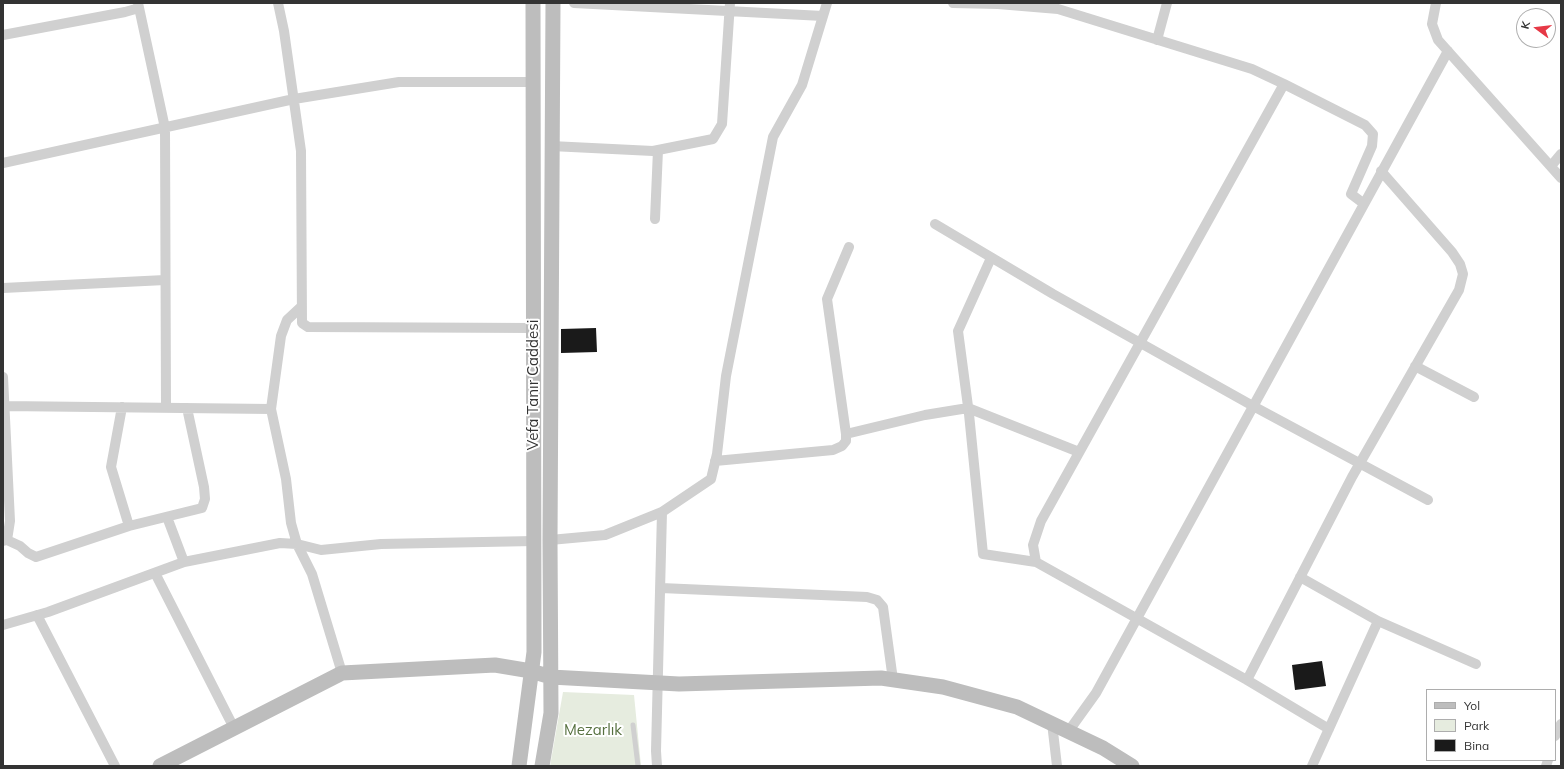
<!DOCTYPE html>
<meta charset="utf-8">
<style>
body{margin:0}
#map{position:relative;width:1564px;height:769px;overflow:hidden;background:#fff;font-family:Mulish,sans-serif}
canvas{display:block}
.frame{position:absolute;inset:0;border:4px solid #333;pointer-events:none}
.legend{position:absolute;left:1426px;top:689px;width:130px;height:72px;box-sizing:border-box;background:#fff;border:1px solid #adadad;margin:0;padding:5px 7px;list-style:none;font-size:12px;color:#333}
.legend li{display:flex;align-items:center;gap:8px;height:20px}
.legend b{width:20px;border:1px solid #adadad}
.north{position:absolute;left:1516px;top:8px;width:40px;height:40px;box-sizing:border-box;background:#fff;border:1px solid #adadad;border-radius:50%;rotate:285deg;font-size:11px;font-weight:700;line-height:16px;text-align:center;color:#333}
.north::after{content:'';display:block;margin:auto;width:14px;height:18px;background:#e63946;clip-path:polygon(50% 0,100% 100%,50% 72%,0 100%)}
</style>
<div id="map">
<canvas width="1564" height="769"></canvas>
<div class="frame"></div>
<ul class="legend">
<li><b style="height:5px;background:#bdbdbd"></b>Yol</li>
<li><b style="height:11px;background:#e6ecdf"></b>Park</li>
<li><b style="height:11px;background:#1a1a1a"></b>Bina</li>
</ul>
<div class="north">K</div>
</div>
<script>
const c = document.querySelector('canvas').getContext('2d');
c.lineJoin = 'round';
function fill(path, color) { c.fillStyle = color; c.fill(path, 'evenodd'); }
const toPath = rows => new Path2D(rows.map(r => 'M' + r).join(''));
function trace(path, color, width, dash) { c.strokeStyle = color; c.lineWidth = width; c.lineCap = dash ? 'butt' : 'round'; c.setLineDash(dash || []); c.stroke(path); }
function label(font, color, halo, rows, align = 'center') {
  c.font = font + ' Mulish,sans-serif'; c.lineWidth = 4; c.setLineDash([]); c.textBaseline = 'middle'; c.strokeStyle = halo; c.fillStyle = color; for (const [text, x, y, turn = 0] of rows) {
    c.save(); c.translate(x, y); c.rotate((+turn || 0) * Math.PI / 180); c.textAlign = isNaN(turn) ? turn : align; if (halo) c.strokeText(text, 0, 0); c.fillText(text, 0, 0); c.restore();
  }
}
const green = toPath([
 [563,692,634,695,641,766,550,766]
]);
const building = toPath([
 [596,328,597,352,561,353,561,329],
 [1322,661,1326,686,1295,690,1292,665]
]);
const lane = toPath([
 [633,725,638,766]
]);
const street = toPath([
 [138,3,165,128,166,408],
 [278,3,284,31,301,151,302,323,308,327,533,328],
 [574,3,823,16],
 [953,3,998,4,1058,9,1252,69,1284,84,1365,125,1373,134,1372,146,1351,194,1363,203],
 [1436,3,1432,24,1438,40,1561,178],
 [3,35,125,12,139,8],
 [1157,40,1167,3],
 [551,146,653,151,713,139,722,124,730,3],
 [3,163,294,99,399,82,533,82],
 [1551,166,1561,154],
 [655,219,658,150],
 [935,224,1053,294,1253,406,1428,500],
 [991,258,958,331,969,414,983,554,1036,562,1247,680,1329,729],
 [3,288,165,280],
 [301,307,287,320,281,336,271,409,286,479,291,523,297,544,312,574,342,673],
 [1415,366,1474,397],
 [3,377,10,521,7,540],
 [4,406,271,409],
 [122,407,111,467,129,526],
 [846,434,925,415,968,408,1079,452],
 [715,461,833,450,842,446,846,441,846,434,827,299,849,247],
 [167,517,184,562],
 [550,540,605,535,662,512,711,479,717,454,726,376,773,137,802,85,827,3],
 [3,541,7,540,20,546,28,553,36,557,129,526,202,508,205,499,204,487,187,408],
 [1036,562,1033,545,1041,521,1284,84],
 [155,573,234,728],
 [1300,577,1378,621,1476,664],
 [661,588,867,597,877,600,883,607,893,680],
 [37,615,115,766],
 [3,625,48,612,184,562,280,543,297,544,321,550,381,544,534,541],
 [1247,680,1352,477,1459,290,1463,274,1460,264,1452,252,1381,171],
 [1052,723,1057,766],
 [1068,732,1096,693,1448,51],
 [1555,736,1561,724],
 [657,766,656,751,662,512],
 [1312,766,1378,621],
 [1546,766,1548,760]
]);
const secondary = toPath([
 [160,766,342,673,495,665,531,671,551,677,679,684,881,678,943,687,1017,707,1103,748,1132,766],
 [519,766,534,652,533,3],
 [542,766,551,713,550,540,553,3]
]);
const streetNames = [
 ["Vefa Tanır Caddesi",533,385,-90]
];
const parkNames = [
 ["Mezarlık",593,730]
];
fill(green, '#e6ecdf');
fill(building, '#1a1a1a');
trace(lane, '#d0d0d0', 5);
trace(street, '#d0d0d0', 10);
trace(secondary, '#bdbdbd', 15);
label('15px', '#333', '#fff', streetNames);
label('15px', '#56703f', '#fff', parkNames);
</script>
